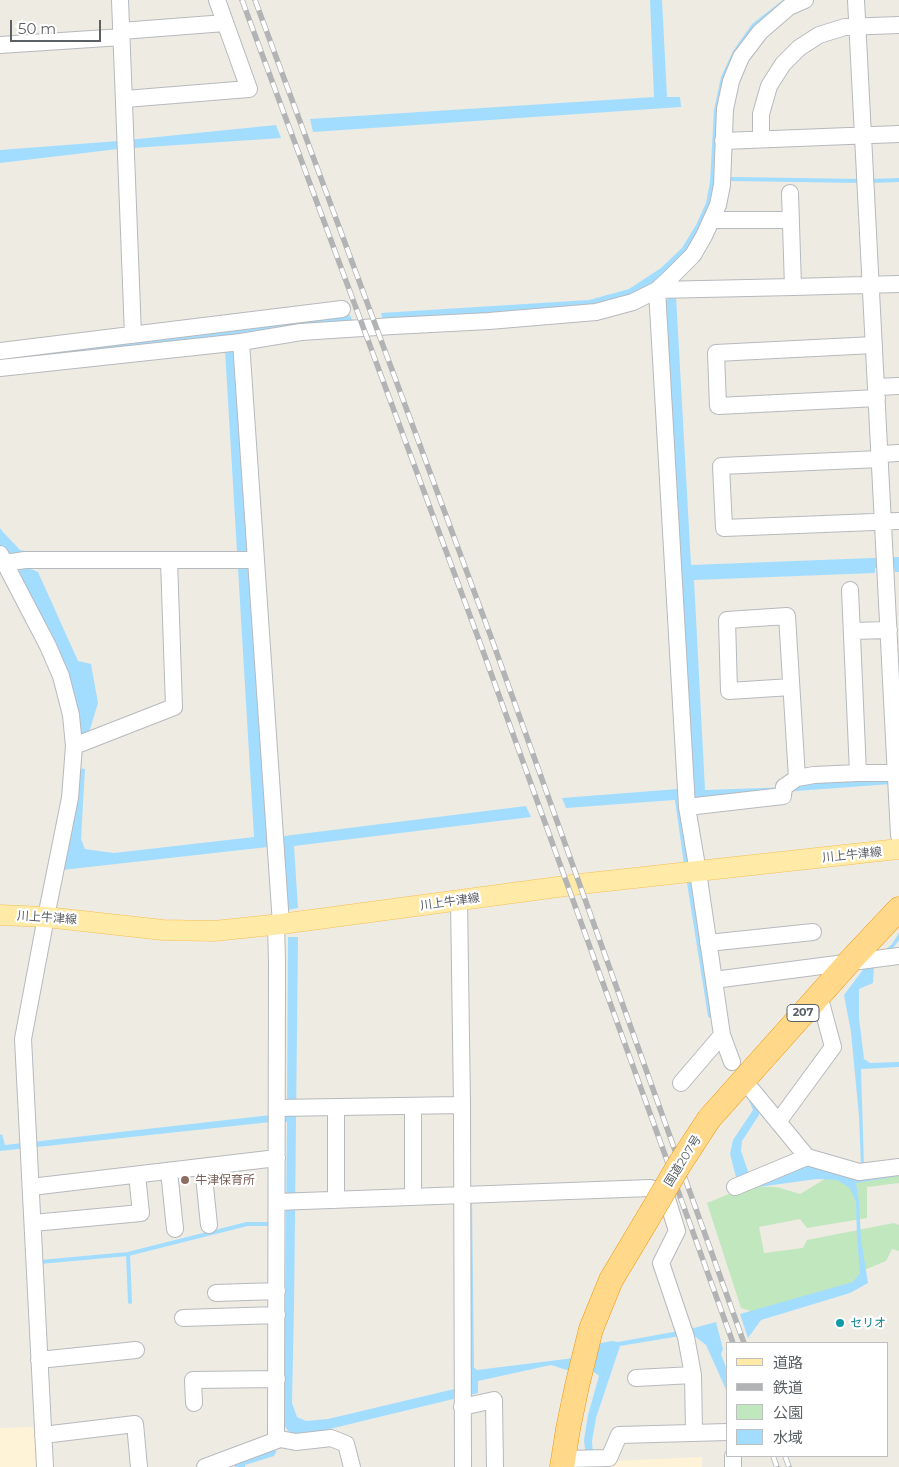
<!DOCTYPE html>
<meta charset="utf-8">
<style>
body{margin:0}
#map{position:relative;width:899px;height:1467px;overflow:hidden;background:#eeebe3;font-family:Montserrat,"Noto Sans JP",sans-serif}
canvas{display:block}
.legend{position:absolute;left:726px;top:1342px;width:162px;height:115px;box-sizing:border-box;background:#fff;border:1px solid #bdbfc1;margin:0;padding:6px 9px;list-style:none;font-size:15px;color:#5b6064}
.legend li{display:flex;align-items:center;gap:10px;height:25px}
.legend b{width:25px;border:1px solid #bdbfc1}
.scale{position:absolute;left:10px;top:20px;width:91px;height:22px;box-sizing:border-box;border:2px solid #5b6064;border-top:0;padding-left:6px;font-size:15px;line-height:18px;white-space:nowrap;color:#5b6064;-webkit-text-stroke:4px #fff;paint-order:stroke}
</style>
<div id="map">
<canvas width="899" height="1467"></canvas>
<ul class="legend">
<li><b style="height:6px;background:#ffeba7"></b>道路</li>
<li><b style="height:6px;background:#b2b3b4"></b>鉄道</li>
<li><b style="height:14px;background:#c1e7be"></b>公園</li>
<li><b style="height:14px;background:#a2ddff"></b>水域</li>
</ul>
<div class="scale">50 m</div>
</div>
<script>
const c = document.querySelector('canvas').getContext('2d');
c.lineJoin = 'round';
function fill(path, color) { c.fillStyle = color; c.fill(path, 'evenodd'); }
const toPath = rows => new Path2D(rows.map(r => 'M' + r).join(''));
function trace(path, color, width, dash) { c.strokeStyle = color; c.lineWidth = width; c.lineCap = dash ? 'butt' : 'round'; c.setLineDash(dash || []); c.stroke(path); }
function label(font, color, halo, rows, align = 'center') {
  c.font = font + ' Montserrat,"Noto Sans JP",sans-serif'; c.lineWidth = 4.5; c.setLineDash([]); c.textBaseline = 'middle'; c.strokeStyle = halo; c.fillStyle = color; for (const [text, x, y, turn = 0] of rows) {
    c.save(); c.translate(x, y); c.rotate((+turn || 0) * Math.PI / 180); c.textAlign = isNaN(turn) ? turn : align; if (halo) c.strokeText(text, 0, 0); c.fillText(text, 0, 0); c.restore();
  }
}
const commercial = toPath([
 [38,1427,39,1467,0,1467,0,1428],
 [702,1457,702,1467,581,1467,593,1462]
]);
const green = toPath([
 [899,1174,899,1183,867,1187,867,1218,807,1228,800,1219,759,1227,764,1253,803,1248,807,1240,894,1223,899,1225,899,1251,892,1249,886,1261,862,1271,854,1286,754,1312,741,1308,707,1203,748,1186,777,1187,800,1194,830,1176]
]);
const water = toPath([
 [650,0,662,0,667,97,680,97,681,107,313,132,310,119,654,97],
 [783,0,795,0,738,55,712,206,686,252,664,276,633,296,590,307,383,320,381,313,589,300,629,289,661,268,682,248,696,225,706,203,710,182,714,110,721,77,733,51,752,24],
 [276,125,281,138,118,149,0,163,0,150,118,141],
 [676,296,691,565,899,557,899,572,895,572,894,567,875,568,875,573,694,580,705,790,792,787,814,780,891,778,891,784,566,808,562,798,678,789,692,793,666,300,672,297],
 [350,315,353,323,300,327,0,361,0,355],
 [225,350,234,350,268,838,526,806,531,817,294,846,298,908,288,910,268,847,62,870,78,768,85,769,81,839,85,849,114,853,254,837],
 [0,528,3,532,20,550,35,553,26,567,38,572,78,661,91,664,98,703,88,736,79,736,69,675,19,571,20,566,12,555,3,548,0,548],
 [899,933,899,940,894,947,874,967,873,983,859,989,859,1018,864,1059,870,1063,899,1062,899,1067,861,1069,864,1166,861,1166,859,1116,851,1032,844,995,865,967,892,944],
 [288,937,298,937,294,1307,292,1403,297,1417,306,1421,328,1419,467,1386,469,1374,472,1366,477,1370,574,1358,570,1371,551,1365,478,1381,478,1393,309,1434,295,1435,288,1431,284,1425,287,1122,271,1122,0,1151,0,1135,2,1134,5,1145,271,1115,287,1115],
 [750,1096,759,1106,759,1115,742,1141,741,1151,749,1174,736,1177,730,1154,733,1140,753,1110,748,1098],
 [805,1165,899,1172,899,1176,856,1183,859,1202,861,1239,868,1283,850,1293,761,1320,748,1338,740,1314,853,1282,860,1273,857,1238,856,1202,850,1188,837,1180,817,1179,743,1189],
 [716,1322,723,1349,721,1354,728,1373,728,1394,706,1345,692,1334,620,1346,596,1418,592,1441,594,1467,587,1467,584,1440,588,1415,599,1376,590,1369,596,1344,612,1341,618,1342,690,1329],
 [267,1450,277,1451,274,1456,245,1465,245,1467,235,1467,234,1461]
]);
const stream = toPath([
 [732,179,862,181],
 [869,181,899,180],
 [677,800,686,864],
 [689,883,710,1016],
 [470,1198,472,1366],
 [128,1254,130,1302],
 [40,1262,128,1254,247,1224,271,1224]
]);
const minor = toPath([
 [120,0,133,335],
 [856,0,899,835],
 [121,31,225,23],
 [0,45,122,37],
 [125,99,249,89,217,0],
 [761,139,761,114,769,86,783,64,799,48,819,35,845,27,899,25],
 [723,141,899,134],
 [790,193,793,287],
 [712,220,791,220],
 [657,290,687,807,698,872,722,1035,732,1062],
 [657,290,793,287,899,284],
 [241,342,281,924],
 [874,345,716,353,718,406,877,398],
 [0,351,342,309],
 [0,368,241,342,301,332,393,326,489,321,596,312,633,302,657,290,670,278,693,255,704,236,718,205,722,185,725,109,731,81,741,57,760,32,789,7,805,0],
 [876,387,899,386],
 [880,454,899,453],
 [880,459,721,466,724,528,899,521],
 [0,554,48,646,61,676,71,715,74,746,70,798,46,917,23,1039,45,1467],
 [5,563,25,560,255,560],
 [850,590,858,773],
 [852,631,889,630],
 [791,687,729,691,727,620,787,616,797,778],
 [74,746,174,707,169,560],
 [687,807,783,796,784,787,797,778,814,775,858,773,899,773],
 [459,900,462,1105,463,1467],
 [276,925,277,962,276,1434,280,1439],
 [708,943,813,932],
 [714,980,899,956],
 [681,1083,722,1035],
 [752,1090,807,1157,859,1172,899,1167],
 [413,1106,413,1197],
 [336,1107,336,1200],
 [277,1108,462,1105],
 [778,1122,833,1047,819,995],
 [203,1167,209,1225],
 [169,1171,175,1229],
 [31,1187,277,1158],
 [735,1187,807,1157],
 [277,1202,650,1188,665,1192,677,1231,661,1263,686,1337,693,1375,694,1432],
 [33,1223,141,1213,137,1175],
 [216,1293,277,1291],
 [183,1318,277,1315],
 [39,1360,136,1350],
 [636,1378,693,1375],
 [194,1403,193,1380,277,1379],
 [462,1407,494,1400,495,1467],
 [43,1435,135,1424,139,1467],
 [564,1459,609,1458,619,1435,728,1432],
 [205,1467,280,1439,296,1442,331,1438,346,1444,352,1467],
 [733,1467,733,1456]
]);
const major = toPath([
 [0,915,46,917,163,930,214,931,281,924,580,884,899,849]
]);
const highway = toPath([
 [709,1119,849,962,899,909],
 [562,1467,568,1429,577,1386,591,1329,611,1280,651,1213]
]);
const rail = toPath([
 [242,0,479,640,733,1343],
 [255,0,491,637,744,1343],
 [773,1456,777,1467],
 [785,1456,789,1467]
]);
const highwayBridge = toPath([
 [651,1213,679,1165,709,1119]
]);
const markers = [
 [185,1180,5,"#8d6e63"],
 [840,1323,5,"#0f9aa8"]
];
const shields = [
 [803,1013,32]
];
const shieldNames = [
 ["207",803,1013]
];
const streetNames = [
 ["川上牛津線",852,855,-6],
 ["川上牛津線",450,902,-8],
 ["川上牛津線",47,918,4],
 ["国道207号",683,1161,-58]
];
const educationNames = [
 ["牛津保育所",195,1180]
];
const cultureNames = [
 ["セリオ",850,1323]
];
fill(commercial, '#fff3d7');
fill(green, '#c1e7be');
fill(water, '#a2ddff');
trace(stream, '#a2ddff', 4);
trace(minor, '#b6b9be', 18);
trace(major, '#f7be53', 21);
trace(highway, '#f19600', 25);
trace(minor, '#fff', 16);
trace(major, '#ffeba7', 20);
trace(highway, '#ffd989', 24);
trace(rail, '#b2b3b4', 5.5);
trace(rail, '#fff', 4, [11]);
trace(highwayBridge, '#f19600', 25, []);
trace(highwayBridge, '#ffd989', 24);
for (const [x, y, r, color] of markers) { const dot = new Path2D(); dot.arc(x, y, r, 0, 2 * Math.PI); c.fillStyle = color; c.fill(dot); trace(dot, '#fff', 2); }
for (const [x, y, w] of shields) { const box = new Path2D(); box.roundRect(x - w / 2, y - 8.5, w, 17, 4); c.fillStyle = '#fff'; c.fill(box); trace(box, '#5b6064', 1); }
label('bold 11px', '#5b6064', null, shieldNames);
label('12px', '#5b6064', '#fff', streetNames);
label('12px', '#785e54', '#fff', educationNames, 'left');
label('12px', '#0d838f', '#fff', cultureNames, 'left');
</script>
